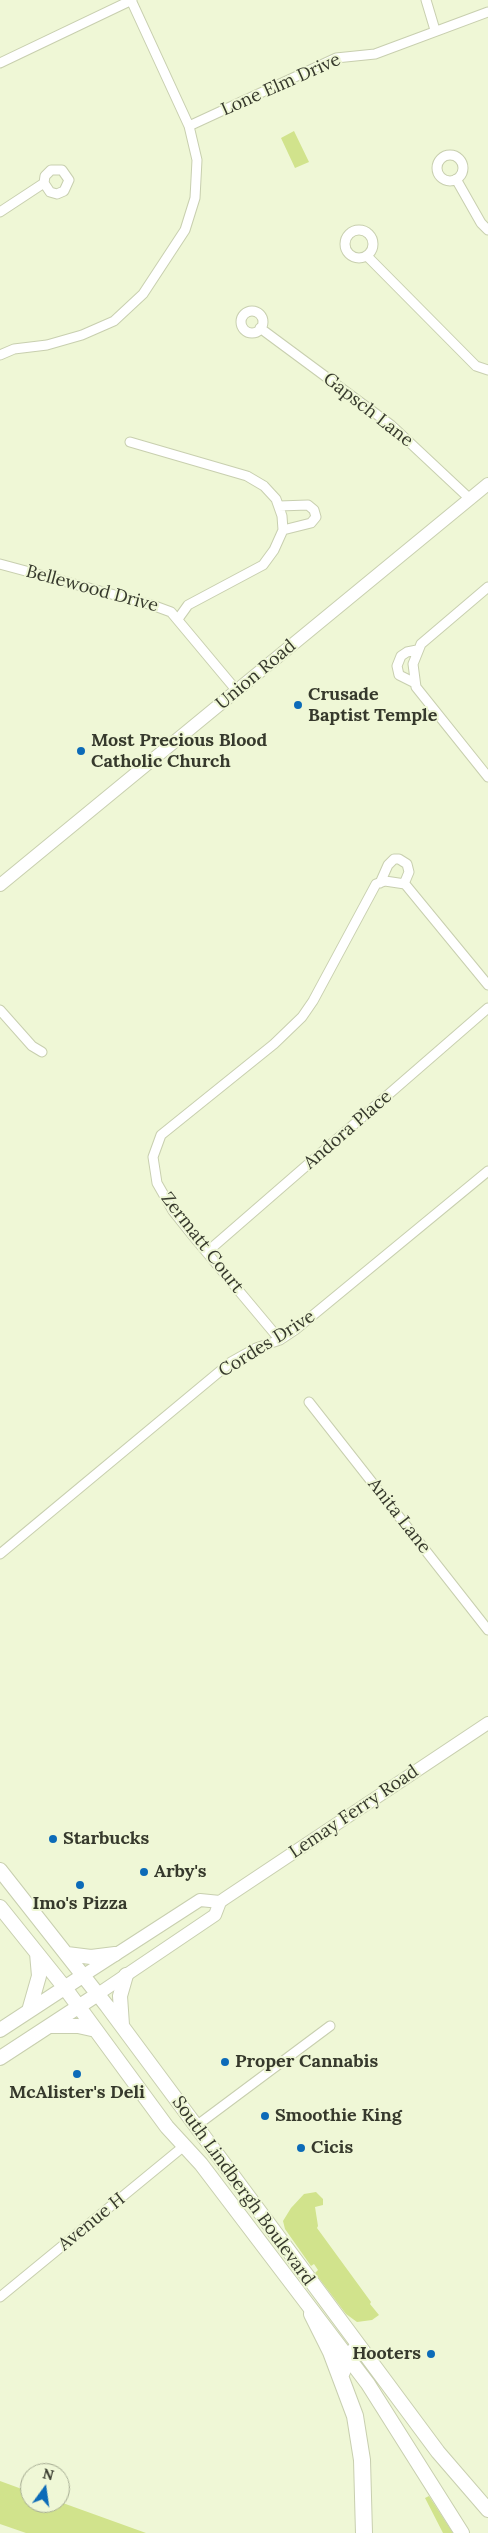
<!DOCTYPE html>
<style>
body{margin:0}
#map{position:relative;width:488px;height:2533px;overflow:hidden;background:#eff7d6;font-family:Lora,serif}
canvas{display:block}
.north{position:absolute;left:20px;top:2463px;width:50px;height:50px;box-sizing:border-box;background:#eff7d6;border:1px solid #a5ab92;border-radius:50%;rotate:14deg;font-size:14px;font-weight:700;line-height:20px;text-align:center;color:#36392c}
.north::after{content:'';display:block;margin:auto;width:18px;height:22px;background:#0c6bb8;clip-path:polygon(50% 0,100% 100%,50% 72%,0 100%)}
</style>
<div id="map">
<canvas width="488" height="2533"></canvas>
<div class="north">N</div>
</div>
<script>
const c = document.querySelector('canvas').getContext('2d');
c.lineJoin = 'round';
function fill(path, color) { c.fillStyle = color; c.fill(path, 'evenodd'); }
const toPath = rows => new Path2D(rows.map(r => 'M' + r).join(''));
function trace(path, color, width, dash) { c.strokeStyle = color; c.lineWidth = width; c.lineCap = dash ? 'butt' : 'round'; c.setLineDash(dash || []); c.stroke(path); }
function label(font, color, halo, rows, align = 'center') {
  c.font = font + ' Lora,serif'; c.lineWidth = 4; c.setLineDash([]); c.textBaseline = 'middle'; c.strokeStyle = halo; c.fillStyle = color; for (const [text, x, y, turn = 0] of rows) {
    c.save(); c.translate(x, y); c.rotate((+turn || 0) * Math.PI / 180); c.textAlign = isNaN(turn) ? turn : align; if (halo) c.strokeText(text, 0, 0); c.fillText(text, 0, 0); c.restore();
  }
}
const green = toPath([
 [294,131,309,162,295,168,281,138],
 [316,2192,323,2199,323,2205,315,2207,318,2226,317,2228,371,2302,370,2304,379,2315,372,2320,357,2322,346,2314,315,2273,318,2270,314,2264,311,2266,285,2229,283,2221,291,2208,304,2194],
 [0,2481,30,2492,30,2503,60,2502,146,2533,26,2533,0,2524],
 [429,2496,453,2533,443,2533,425,2498]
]);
const street = toPath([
 [426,0,435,30],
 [0,63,132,0],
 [189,126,336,58,375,54,488,12],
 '437 168a13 13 0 1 1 26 0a13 13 0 1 1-26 0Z',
 [456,179,481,223,488,230],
 [0,212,44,183,45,176,51,170,62,170,69,180,64,191,57,194,50,192,44,183],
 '345 244a14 14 0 1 1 28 0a14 14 0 1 1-28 0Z',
 [367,256,476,366,488,370],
 '241 322a11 11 0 1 1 22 0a11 11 0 1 1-22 0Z',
 [260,328,391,425,470,499],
 [0,355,14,349,47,345,82,335,114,321,143,294,185,230,195,198,197,160,189,126,131,0],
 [130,442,247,476,264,486,276,499,282,516,283,530,274,550,263,565,188,605,178,619],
 [279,506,308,505,314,510,316,517,311,523,283,530],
 [0,564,152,605,171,612,237,691],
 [488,587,421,644,413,664,416,687,488,777],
 [415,683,399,675,397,666,401,656,407,652,417,650],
 [380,883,388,865,394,859,399,859,407,864,409,872,404,884],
 [0,1010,32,1046,42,1052],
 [207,1252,488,1008],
 [280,1340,193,1236,173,1211,157,1183,153,1157,161,1135,274,1044,302,1017,313,1001,376,884,385,881,405,884,488,985],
 [309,1402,488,1630],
 [0,1554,231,1362,256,1348,280,1340,295,1330,488,1171],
 [196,2126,330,2026],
 [0,2297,184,2146]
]);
const secondary = toPath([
 [0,885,488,484],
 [84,1975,200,1900,220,1902,224,1899,488,1723],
 [98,1994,215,1915,220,1902]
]);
const primary = toPath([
 [0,1870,107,2006,438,2452,488,2510],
 [0,1907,65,1988,167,2127,201,2164,368,2384,462,2533],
 [67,1954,91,1957,115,1954],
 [29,2011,39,1976,37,1953],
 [122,2025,120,1996,126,1975],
 [49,2026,78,2026,96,2030],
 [0,2030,84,1975],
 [0,2058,98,1994]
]);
const highway = toPath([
 [312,2314,331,2352,355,2416,362,2460,364,2533],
 [341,2374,348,2358,358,2347]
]);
const markers = [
 [298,705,5,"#0c6bb8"],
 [81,751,5,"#0c6bb8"],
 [53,1839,5,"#0c6bb8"],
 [144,1872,5,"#0c6bb8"],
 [80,1885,5,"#0c6bb8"],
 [225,2062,5,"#0c6bb8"],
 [77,2074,5,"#0c6bb8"],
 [265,2116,5,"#0c6bb8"],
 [301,2148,5,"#0c6bb8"],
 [431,2354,5,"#0c6bb8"]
];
const streetNames = [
 ["Lone Elm Drive",281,85,-24],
 ["Gapsch Lane",368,410,38],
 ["Bellewood Drive",92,589,15],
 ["Union Road",256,675,-40],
 ["Andora Place",348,1130,-41],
 ["Zermatt Court",202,1243,52],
 ["Cordes Drive",267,1344,-32],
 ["Anita Lane",399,1516,52],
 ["Lemay Ferry Road",354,1812,-34],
 ["South Lindbergh Boulevard",243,2191,54],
 ["Avenue H",92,2222,-39]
];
const poiNames = [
 ["Crusade",308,695],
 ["Baptist Temple",308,716],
 ["Most Precious Blood",91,741],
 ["Catholic Church",91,762],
 ["Starbucks",63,1839],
 ["Arby's",154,1872],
 ["Imo's Pizza",80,1904,"center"],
 ["Proper Cannabis",235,2062],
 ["McAlister's Deli",77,2093,"center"],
 ["Smoothie King",275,2116],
 ["Cicis",311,2148],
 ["Hooters",421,2354,"right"]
];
fill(green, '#d1e38c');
trace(street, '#c8cfaf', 11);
trace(secondary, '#c8cfaf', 14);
trace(primary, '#c8cfaf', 16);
trace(highway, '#c8cfaf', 18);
trace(street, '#fff', 9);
trace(secondary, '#fff', 12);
trace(primary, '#fff', 14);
trace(highway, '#fff', 16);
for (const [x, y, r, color] of markers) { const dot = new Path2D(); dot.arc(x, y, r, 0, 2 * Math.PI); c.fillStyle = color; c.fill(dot); trace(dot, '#eff7d6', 2); }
label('18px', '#36392c', '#eff7d6', streetNames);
label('bold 18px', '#36392c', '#eff7d6', poiNames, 'left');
</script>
